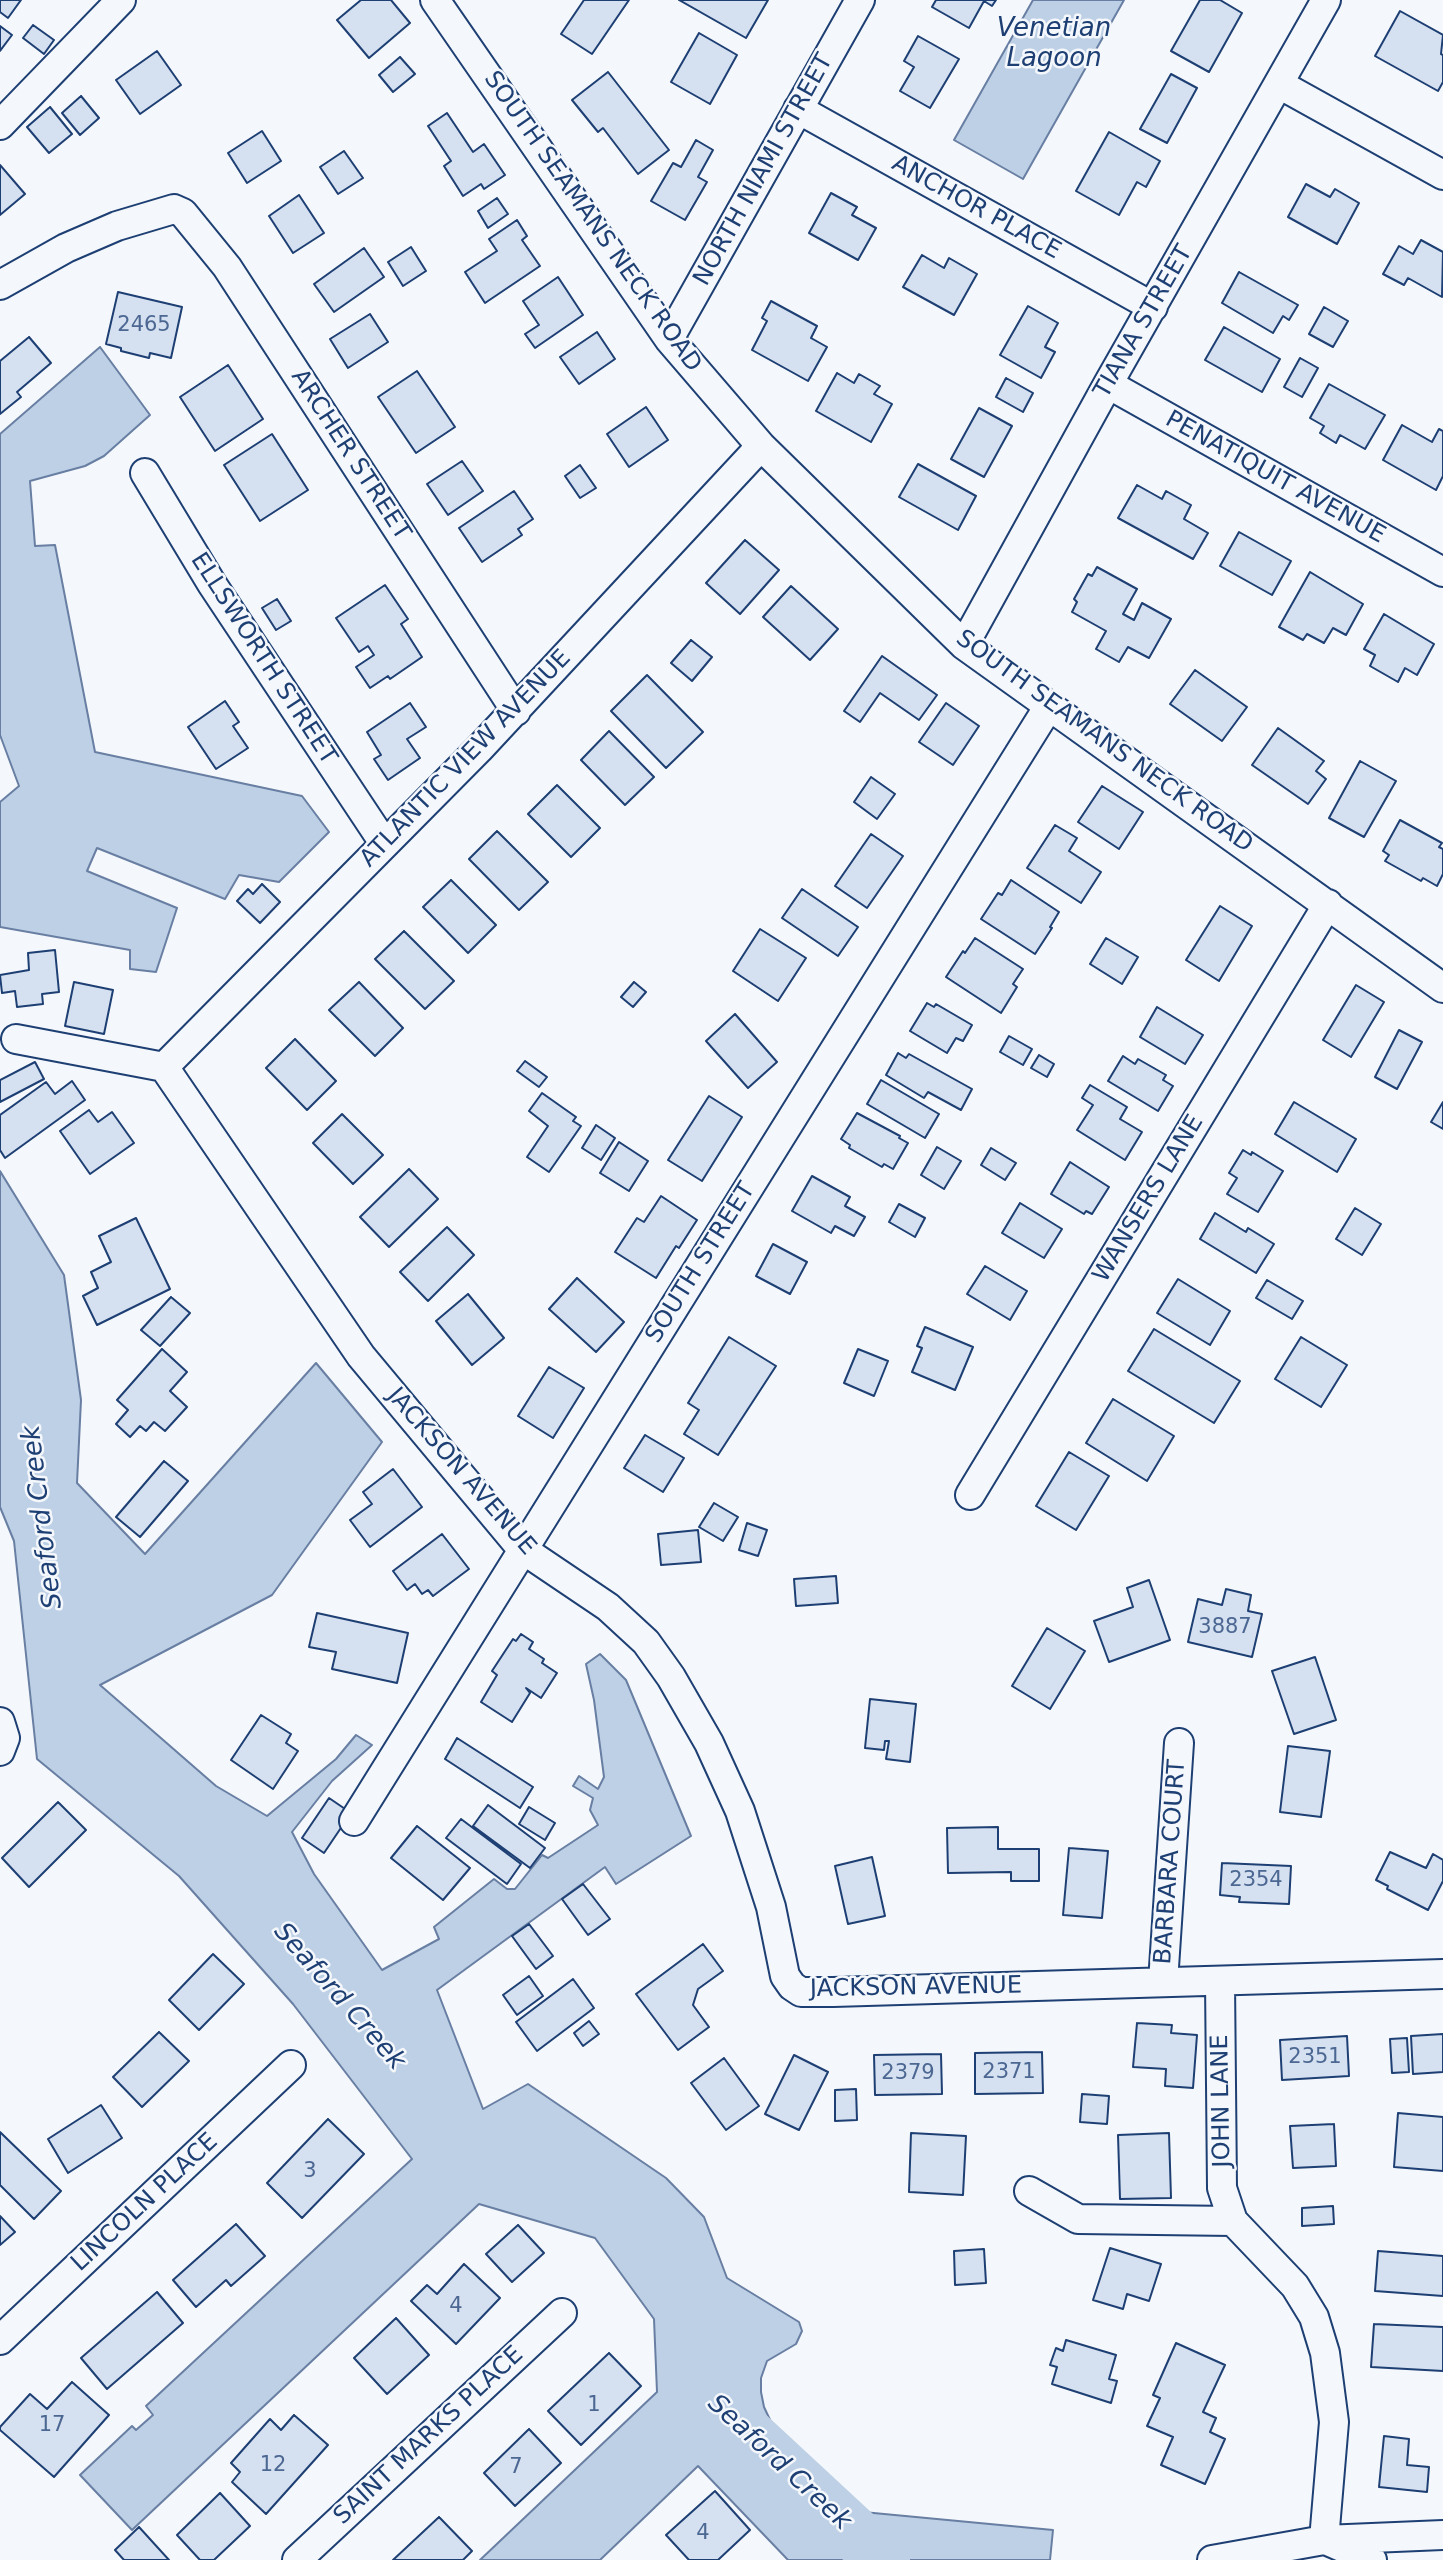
<!DOCTYPE html>
<style>
body{margin:0}
canvas{display:block;background:#f4f7fb}
</style>
<canvas width="1443" height="2560"></canvas>
<script>
const c = document.querySelector('canvas').getContext('2d');
c.lineJoin = 'round';
function fill(path, color) { c.fillStyle = color; c.fill(path, 'evenodd'); }
const toPath = rows => new Path2D(rows.map(r => 'M' + r).join(''));
function trace(path, color, width, dash) { c.strokeStyle = color; c.lineWidth = width; c.lineCap = dash ? 'butt' : 'round'; c.setLineDash(dash || []); c.stroke(path); }
function label(font, color, halo, rows, align = 'center') {
  c.font = font + ' "DejaVu Sans",sans-serif'; c.lineWidth = 5; c.setLineDash([]); c.textBaseline = 'middle'; c.strokeStyle = halo; c.fillStyle = color; for (const [text, x, y, turn = 0] of rows) {
    c.save(); c.translate(x, y); c.rotate((+turn || 0) * Math.PI / 180); c.textAlign = isNaN(turn) ? turn : align; if (halo) c.strokeText(text, 0, 0); c.fillText(text, 0, 0); c.restore();
  }
}
const water = toPath([
 [1033,0,1124,0,1023,179,954,140,1033,0],
 [100,347,150,415,104,456,85,466,30,481,35,546,55,545,95,752,302,796,329,832,279,882,239,875,225,899,97,848,87,871,177,908,156,972,130,969,130,950,0,927,0,802,19,786,0,735,0,434,100,347],
 [0,1171,64,1275,81,1400,77,1483,145,1554,316,1363,382,1442,272,1595,100,1685,216,1786,267,1816,336,1759,356,1735,372,1745,332,1781,292,1832,314,1874,382,1970,439,1939,434,1927,494,1879,507,1889,515,1889,542,1855,548,1858,598,1825,590,1810,593,1798,573,1786,579,1776,598,1789,604,1777,594,1700,586,1664,600,1654,626,1680,691,1836,616,1884,605,1867,437,1990,483,2109,528,2084,666,2178,704,2217,727,2278,799,2322,802,2331,796,2344,767,2361,761,2378,761,2392,764,2407,802,2488,863,2512,1053,2530,1050,2560,788,2560,698,2466,600,2560,480,2560,657,2392,654,2319,595,2238,479,2204,132,2530,80,2475,132,2426,136,2430,153,2415,146,2406,412,2159,293,2004,179,1876,37,1759,14,1541,0,1507,0,1171]
]);
const river = toPath([
 [745,2432,883,2560]
]);
const building = toPath([
 [0,0,21,0,8,18,0,12,0,0],
 [361,0,391,0,410,23,369,58,337,20,361,0],
 [584,0,629,0,592,54,561,34,584,0],
 [679,0,768,0,746,38,679,0],
 [936,0,996,0,992,6,984,1,969,28,932,7,936,0],
 [1200,0,1220,0,1242,13,1209,72,1171,51,1200,0],
 [1400,11,1443,35,1441,54,1443,55,1443,82,1438,91,1375,56,1400,11],
 [33,25,54,40,44,54,23,38,33,25],
 [0,26,12,35,0,51,0,26],
 [699,33,737,55,710,104,671,82,699,33],
 [918,36,959,59,930,108,900,91,914,67,904,61,918,36],
 [157,51,181,85,140,114,116,80,157,51],
 [400,57,415,74,393,92,379,75,400,57],
 [608,72,669,150,638,174,603,128,598,132,572,100,608,72],
 [1171,74,1197,88,1167,143,1140,129,1171,74],
 [81,96,99,118,80,135,62,113,81,96],
 [50,107,72,134,49,153,27,127,50,107],
 [447,113,473,152,484,144,505,175,484,189,481,184,463,196,444,166,451,161,428,126,447,113],
 [262,131,281,161,247,183,228,153,262,131],
 [1109,132,1160,161,1146,187,1137,182,1119,215,1076,191,1109,132],
 [696,140,713,150,698,177,707,182,685,220,651,201,673,163,681,167,696,140],
 [344,151,363,178,338,194,320,167,344,151],
 [0,165,25,194,0,215,0,165],
 [1306,184,1330,197,1335,189,1359,203,1337,244,1288,217,1306,184],
 [831,193,857,207,852,215,876,228,858,260,809,233,831,193],
 [299,195,324,233,293,253,269,216,299,195],
 [497,198,508,214,488,228,478,211,497,198],
 [517,220,527,236,522,240,540,266,485,303,465,272,497,251,489,239,517,220],
 [1421,240,1443,252,1442,297,1408,278,1404,285,1383,274,1399,246,1413,254,1421,240],
 [411,247,426,271,403,286,388,262,411,247],
 [364,248,384,277,334,312,314,284,364,248],
 [922,255,944,268,949,258,977,274,954,315,903,287,922,255],
 [1239,272,1298,305,1289,320,1283,316,1273,333,1222,303,1239,272],
 [558,277,583,315,535,348,525,334,539,325,523,301,558,277],
 [118,292,182,307,171,358,150,353,149,358,121,351,121,348,106,344,118,292],
 [771,301,817,326,811,338,827,347,808,381,752,350,767,321,762,318,771,301],
 [1028,306,1058,323,1045,347,1055,352,1041,378,1000,355,1028,306],
 [1324,307,1348,321,1333,347,1309,334,1324,307],
 [370,314,388,342,348,368,330,339,370,314],
 [1224,327,1280,359,1262,392,1205,360,1224,327],
 [597,332,615,359,579,384,560,357,597,332],
 [29,337,51,363,17,392,21,397,0,414,0,361,29,337],
 [1300,358,1318,368,1302,397,1284,387,1300,358],
 [228,365,263,419,215,451,180,397,228,365],
 [417,371,455,427,416,453,378,397,417,371],
 [837,373,854,383,859,374,880,386,874,394,892,404,871,442,816,411,837,373],
 [1006,378,1033,393,1023,412,996,397,1006,378],
 [1329,384,1385,415,1365,449,1340,435,1336,443,1320,433,1324,426,1310,418,1329,384],
 [646,407,668,440,629,467,607,434,646,407],
 [979,408,1012,426,984,477,951,459,979,408],
 [1402,425,1432,442,1439,429,1443,431,1443,476,1436,490,1383,460,1402,425],
 [272,434,308,490,260,521,224,465,272,434],
 [462,461,483,491,448,515,427,484,462,461],
 [918,464,976,496,958,530,899,497,918,464],
 [580,465,596,488,580,498,565,476,580,465],
 [1137,485,1162,499,1166,491,1191,505,1184,519,1208,533,1193,559,1118,518,1137,485],
 [514,491,533,519,518,529,522,535,482,562,459,528,514,491],
 [1239,532,1291,561,1272,595,1220,566,1239,532],
 [745,540,779,570,740,614,706,583,745,540],
 [1097,567,1137,589,1123,614,1134,620,1142,603,1171,619,1149,658,1128,647,1119,662,1096,649,1106,631,1072,612,1077,602,1074,599,1088,574,1092,576,1097,567],
 [1310,572,1363,604,1346,635,1333,628,1324,643,1307,634,1303,640,1279,627,1310,572],
 [385,585,408,619,401,624,422,657,390,679,388,676,370,688,356,667,374,655,368,646,359,652,336,618,385,585],
 [791,586,838,629,810,660,763,617,791,586],
 [277,599,291,621,276,630,262,608,277,599],
 [1384,614,1434,644,1417,675,1405,668,1398,682,1370,666,1375,655,1364,649,1384,614],
 [691,640,712,657,692,681,671,663,691,640],
 [882,656,937,695,919,720,880,693,860,722,844,711,882,656],
 [1195,670,1247,707,1222,741,1170,704,1195,670],
 [647,675,703,732,666,768,611,711,647,675],
 [225,701,239,722,233,726,248,748,216,769,188,727,225,701],
 [410,703,426,727,407,739,420,758,388,780,374,759,381,755,367,732,410,703],
 [946,703,979,726,953,765,919,742,946,703],
 [1278,728,1324,761,1316,771,1326,779,1308,804,1252,765,1278,728],
 [609,731,654,777,625,805,581,760,609,731],
 [1360,761,1396,781,1364,837,1329,818,1360,761],
 [871,777,895,794,877,819,854,802,871,777],
 [557,785,600,828,571,857,528,814,557,785],
 [1102,786,1143,812,1119,849,1078,822,1102,786],
 [1400,820,1442,843,1439,847,1443,849,1443,874,1437,886,1423,878,1421,881,1385,861,1389,855,1383,851,1400,820],
 [1055,825,1077,838,1069,851,1101,872,1081,903,1027,868,1055,825],
 [497,831,548,882,519,910,469,859,497,831],
 [871,834,903,856,867,908,835,886,871,834],
 [451,880,496,925,468,953,423,907,451,880],
 [1011,880,1059,912,1050,927,1052,928,1035,954,981,919,998,893,1002,895,1011,880],
 [262,884,280,902,260,923,237,901,248,889,253,894,262,884],
 [802,889,858,927,838,956,782,918,802,889],
 [1220,906,1252,926,1219,981,1186,960,1220,906],
 [760,929,806,958,778,1001,733,971,760,929],
 [404,931,454,981,425,1009,375,959,404,931],
 [975,938,1023,969,1013,984,1017,987,1001,1013,946,977,963,951,965,953,975,938],
 [1106,938,1138,957,1122,984,1090,964,1106,938],
 [55,950,59,992,42,994,43,1004,17,1007,15,991,2,993,0,975,29,970,28,953,55,950],
 [74,982,113,990,104,1034,65,1026,74,982],
 [359,982,403,1028,375,1056,329,1010,359,982],
 [634,982,646,992,633,1007,621,997,634,982],
 [1356,985,1384,1002,1351,1057,1323,1040,1356,985],
 [927,1003,934,1007,936,1004,972,1025,963,1041,956,1038,947,1053,910,1031,927,1003],
 [1157,1007,1203,1035,1185,1064,1140,1037,1157,1007],
 [735,1014,777,1062,748,1088,706,1041,735,1014],
 [1399,1030,1422,1042,1397,1089,1375,1077,1399,1030],
 [1009,1036,1032,1049,1023,1065,1000,1052,1009,1036],
 [295,1039,336,1081,307,1110,266,1068,295,1039],
 [898,1053,906,1058,909,1054,972,1089,961,1110,928,1092,924,1098,886,1075,898,1053],
 [1039,1055,1054,1064,1047,1077,1031,1068,1039,1055],
 [1123,1056,1135,1064,1138,1059,1166,1075,1163,1080,1173,1086,1158,1111,1108,1081,1123,1056],
 [525,1061,547,1077,539,1087,517,1071,525,1061],
 [35,1062,44,1079,0,1102,0,1080,35,1062],
 [881,1080,939,1114,925,1138,867,1104,881,1080],
 [72,1081,85,1100,5,1158,0,1150,0,1115,46,1082,55,1094,72,1081],
 [1090,1085,1127,1107,1120,1119,1142,1132,1125,1160,1077,1130,1093,1105,1082,1098,1090,1085],
 [542,1093,576,1117,573,1121,581,1126,549,1172,527,1157,548,1126,529,1111,542,1093],
 [709,1096,742,1117,702,1181,668,1160,709,1096],
 [1294,1102,1356,1139,1337,1172,1275,1134,1294,1102],
 [1443,1102,1443,1129,1431,1122,1443,1102],
 [89,1110,98,1122,112,1112,134,1143,90,1174,60,1131,89,1110],
 [857,1113,900,1136,899,1138,908,1143,893,1169,884,1164,882,1167,849,1148,850,1145,841,1139,857,1113],
 [342,1114,383,1155,353,1184,313,1143,342,1114],
 [596,1125,615,1138,601,1160,582,1148,596,1125],
 [619,1142,648,1161,629,1191,600,1173,619,1142],
 [937,1147,961,1161,944,1189,921,1175,937,1147],
 [991,1148,1016,1163,1005,1180,981,1165,991,1148],
 [1243,1150,1251,1155,1252,1152,1283,1171,1258,1212,1227,1194,1237,1178,1229,1173,1243,1150],
 [1070,1162,1109,1187,1092,1214,1086,1211,1084,1214,1051,1194,1070,1162],
 [409,1169,438,1199,389,1247,360,1217,409,1169],
 [812,1176,850,1197,845,1206,865,1217,854,1236,835,1226,831,1233,792,1211,812,1176],
 [661,1196,697,1220,679,1248,676,1246,656,1278,615,1252,637,1218,644,1222,661,1196],
 [1020,1203,1062,1229,1044,1258,1002,1233,1020,1203],
 [899,1204,925,1218,915,1237,889,1222,899,1204],
 [1355,1208,1381,1224,1362,1255,1336,1239,1355,1208],
 [1215,1213,1246,1232,1248,1228,1274,1244,1256,1273,1200,1239,1215,1213],
 [136,1218,170,1289,97,1325,83,1296,98,1288,91,1272,111,1262,99,1236,136,1218],
 [447,1227,474,1255,428,1301,400,1272,447,1227],
 [773,1244,807,1262,790,1294,756,1276,773,1244],
 [985,1266,1027,1291,1010,1320,967,1294,985,1266],
 [577,1278,624,1322,596,1352,549,1309,577,1278],
 [1178,1279,1230,1311,1210,1345,1157,1313,1178,1279],
 [1267,1280,1303,1301,1292,1319,1256,1298,1267,1280],
 [468,1294,504,1338,472,1365,436,1321,468,1294],
 [171,1297,190,1313,160,1346,141,1330,171,1297],
 [925,1327,973,1347,955,1390,912,1372,922,1348,917,1346,925,1327],
 [1154,1329,1240,1381,1214,1423,1128,1371,1154,1329],
 [729,1337,776,1366,718,1455,684,1434,699,1410,688,1403,729,1337],
 [1301,1337,1347,1365,1321,1407,1275,1379,1301,1337],
 [162,1349,187,1372,170,1391,187,1407,165,1431,154,1422,146,1431,140,1426,130,1437,116,1424,128,1410,117,1400,162,1349],
 [858,1349,888,1361,874,1396,844,1383,858,1349],
 [549,1367,584,1388,553,1438,518,1416,549,1367],
 [1113,1399,1174,1436,1147,1481,1086,1443,1113,1399],
 [645,1435,684,1458,663,1492,624,1468,645,1435],
 [1069,1452,1109,1476,1076,1530,1036,1506,1069,1452],
 [164,1461,188,1481,140,1537,116,1517,164,1461],
 [393,1469,422,1507,370,1547,350,1520,372,1504,363,1492,393,1469],
 [714,1503,738,1517,723,1541,699,1527,714,1503],
 [747,1523,767,1530,758,1556,739,1550,747,1523],
 [698,1530,701,1562,661,1565,658,1534,698,1530],
 [442,1534,469,1569,433,1596,428,1590,422,1594,415,1584,407,1590,393,1571,442,1534],
 [836,1576,838,1603,796,1606,794,1579,836,1576],
 [1149,1580,1170,1640,1109,1662,1094,1621,1133,1607,1127,1588,1149,1580],
 [1226,1589,1251,1595,1248,1611,1262,1614,1252,1657,1188,1642,1198,1599,1222,1605,1226,1589],
 [317,1613,408,1633,397,1683,332,1669,336,1652,309,1647,317,1613],
 [1047,1628,1085,1651,1050,1709,1012,1686,1047,1628],
 [521,1634,533,1642,529,1649,544,1659,542,1663,557,1673,541,1698,526,1688,530,1693,512,1722,481,1702,497,1675,492,1671,513,1639,516,1641,521,1634],
 [1315,1657,1336,1720,1294,1734,1272,1671,1315,1657],
 [870,1699,916,1704,910,1762,886,1759,889,1741,885,1741,884,1750,865,1748,870,1699],
 [261,1715,291,1734,286,1743,298,1751,273,1789,231,1760,261,1715],
 [457,1738,533,1787,520,1808,445,1759,457,1738],
 [1288,1746,1330,1751,1321,1817,1280,1812,1288,1746],
 [329,1798,351,1813,324,1853,302,1838,329,1798],
 [58,1802,86,1830,29,1887,2,1858,58,1802],
 [488,1805,545,1848,530,1868,473,1826,488,1805],
 [529,1807,555,1823,545,1840,519,1824,529,1807],
 [461,1819,521,1864,507,1884,446,1838,461,1819],
 [417,1826,470,1868,443,1900,391,1858,417,1826],
 [998,1827,998,1849,1039,1849,1039,1881,1011,1881,1011,1872,948,1873,947,1828,998,1827],
 [1069,1848,1108,1851,1102,1918,1063,1915,1069,1848],
 [1390,1852,1426,1868,1433,1854,1443,1860,1443,1881,1428,1910,1387,1889,1388,1886,1376,1880,1390,1852],
 [872,1857,885,1916,848,1924,835,1866,872,1857],
 [1222,1863,1291,1866,1289,1904,1239,1902,1240,1897,1220,1895,1222,1863],
 [583,1884,610,1919,588,1935,562,1899,583,1884],
 [529,1924,553,1956,536,1969,512,1936,529,1924],
 [703,1944,723,1971,698,1989,693,2005,709,2027,678,2050,636,1994,703,1944],
 [213,1954,244,1984,199,2030,169,2000,213,1954],
 [529,1976,543,1996,517,2015,503,1995,529,1976],
 [573,1979,594,2008,537,2051,516,2022,573,1979],
 [589,2021,599,2034,583,2046,574,2033,589,2021],
 [1137,2023,1172,2025,1171,2033,1197,2035,1193,2088,1165,2086,1166,2069,1133,2067,1137,2023],
 [159,2032,189,2061,142,2107,113,2077,159,2032],
 [1443,2034,1443,2072,1413,2074,1411,2036,1443,2034],
 [1347,2036,1349,2076,1282,2080,1280,2040,1347,2036],
 [1407,2038,1409,2072,1392,2073,1390,2039,1407,2038],
 [1042,2052,1043,2093,975,2094,975,2053,1042,2052],
 [941,2054,942,2094,875,2095,874,2055,941,2054],
 [794,2055,828,2072,799,2130,765,2114,794,2055],
 [724,2058,759,2106,726,2130,691,2083,724,2058],
 [856,2089,857,2120,835,2121,835,2090,856,2089],
 [1082,2094,1109,2096,1107,2124,1080,2122,1082,2094],
 [101,2105,122,2138,68,2173,48,2139,101,2105],
 [1398,2113,1443,2117,1443,2171,1394,2167,1398,2113],
 [328,2119,364,2154,302,2218,267,2183,328,2119],
 [1334,2124,1336,2166,1293,2168,1290,2126,1334,2124],
 [0,2132,61,2191,34,2219,0,2185,0,2132],
 [911,2133,966,2136,963,2195,909,2192,911,2133],
 [1169,2133,1171,2198,1120,2199,1118,2135,1169,2133],
 [1333,2206,1334,2224,1302,2226,1302,2208,1333,2206],
 [0,2216,15,2232,0,2245,0,2216],
 [236,2224,265,2256,231,2286,226,2280,196,2307,173,2280,236,2224],
 [518,2225,544,2253,512,2282,486,2254,518,2225],
 [1110,2248,1161,2264,1149,2301,1127,2294,1123,2309,1093,2300,1110,2248],
 [984,2249,986,2283,955,2285,954,2251,984,2249],
 [1378,2251,1443,2256,1443,2296,1375,2291,1378,2251],
 [464,2264,500,2298,456,2344,411,2301,427,2285,437,2294,464,2264],
 [157,2292,183,2323,107,2389,81,2358,157,2292],
 [396,2318,429,2355,387,2394,354,2358,396,2318],
 [1374,2324,1443,2327,1443,2371,1371,2367,1374,2324],
 [1066,2340,1116,2355,1109,2379,1117,2381,1111,2403,1052,2384,1057,2367,1050,2365,1056,2348,1063,2351,1066,2340],
 [1176,2343,1225,2365,1203,2412,1216,2418,1210,2432,1225,2439,1205,2484,1161,2465,1173,2437,1147,2426,1160,2398,1153,2395,1176,2343],
 [609,2353,641,2386,581,2445,548,2411,609,2353],
 [72,2382,109,2415,54,2477,0,2430,0,2427,30,2394,47,2409,72,2382],
 [294,2415,328,2445,266,2514,232,2482,240,2472,231,2463,270,2419,281,2430,294,2415],
 [529,2429,561,2463,515,2506,484,2473,529,2429],
 [1384,2436,1409,2439,1407,2465,1429,2467,1427,2492,1379,2487,1384,2436],
 [715,2491,750,2530,718,2560,689,2560,666,2535,715,2491],
 [220,2493,250,2526,214,2560,200,2560,177,2535,220,2493],
 [439,2517,472,2551,463,2560,393,2560,439,2517],
 [139,2527,169,2560,124,2560,115,2550,139,2527]
]);
const minor = toPath([
 [435,0,669,339,761,446,964,645,1443,988],
 [1279,84,1443,175],
 [798,109,1153,307],
 [0,125,121,0],
 [0,285,66,248,117,226,174,209,183,213,227,267,516,711],
 [669,339,860,0],
 [1108,384,1443,572],
 [145,473,212,584,384,843],
 [964,645,1108,384,1326,0],
 [16,1039,164,1067,361,1356,522,1549,608,1607,646,1642,671,1677,709,1743,740,1811,771,1907,785,1976,792,1986,801,1992,833,1992,1443,1974],
 [164,1067,479,749,761,446],
 [970,1495,1328,904],
 [0,1722,5,1738,0,1751],
 [354,1821,1049,706],
 [1220,1981,1222,2188,1233,2221,1295,2286,1314,2317,1325,2353,1334,2422,1324,2540],
 [1163,1982,1179,1743],
 [1029,2191,1078,2219,1233,2221],
 [0,2340,291,2065],
 [1330,2542,1372,2560],
 [297,2560,562,2313],
 [1212,2560,1324,2540,1443,2535]
]);
const numberNames = [
 ["2465",144,326],
 ["3887",1225,1628],
 ["2354",1256,1881],
 ["2351",1315,2058],
 ["2371",1009,2073],
 ["2379",908,2074],
 ["3",310,2172],
 ["4",456,2307],
 ["1",594,2406],
 ["17",52,2426],
 ["12",273,2466],
 ["7",516,2468],
 ["4",703,2534]
];
const streetNames = [
 ["NORTH NIAMI STREET",764,170,-61],
 ["ANCHOR PLACE",976,208,29],
 ["SOUTH SEAMANS NECK ROAD",592,222,55],
 ["TIANA STREET",1144,322,-60],
 ["ARCHER STREET",350,455,57],
 ["PENATIQUIT AVENUE",1275,478,29],
 ["ELLSWORTH STREET",263,659,57],
 ["SOUTH SEAMANS NECK ROAD",1104,742,36],
 ["ATLANTIC VIEW AVENUE",466,759,-46],
 ["WANSERS LANE",1149,1199,-59],
 ["SOUTH STREET",701,1263,-58],
 ["JACKSON AVENUE",461,1472,49],
 ["BARBARA COURT",1171,1862,-86],
 ["JACKSON AVENUE",916,1988,-1],
 ["JOHN LANE",1222,2101,-91],
 ["LINCOLN PLACE",145,2203,-43],
 ["SAINT MARKS PLACE",429,2436,-43]
];
const waterNames = [
 ["Venetian",1054,29],
 ["Lagoon",1054,59],
 ["Seaford Creek",43,1517,-97],
 ["Seaford Creek",339,1997,49],
 ["Seaford Creek",779,2463,43]
];
fill(water, '#bed0e5');
trace(water, '#687fa3', 2);
trace(river, '#bed0e5', 54);
fill(building, '#d5e0f0');
trace(building, '#1d3f73', 2);
trace(minor, '#1d3f73', 32);
trace(minor, '#f4f7fb', 28);
label('21px', '#4b6792', null, numberNames);
label('24px', '#1d3f73', '#f4f7fb', streetNames);
label('italic 26px', '#1d3f73', '#f4f7fb', waterNames);
</script>
